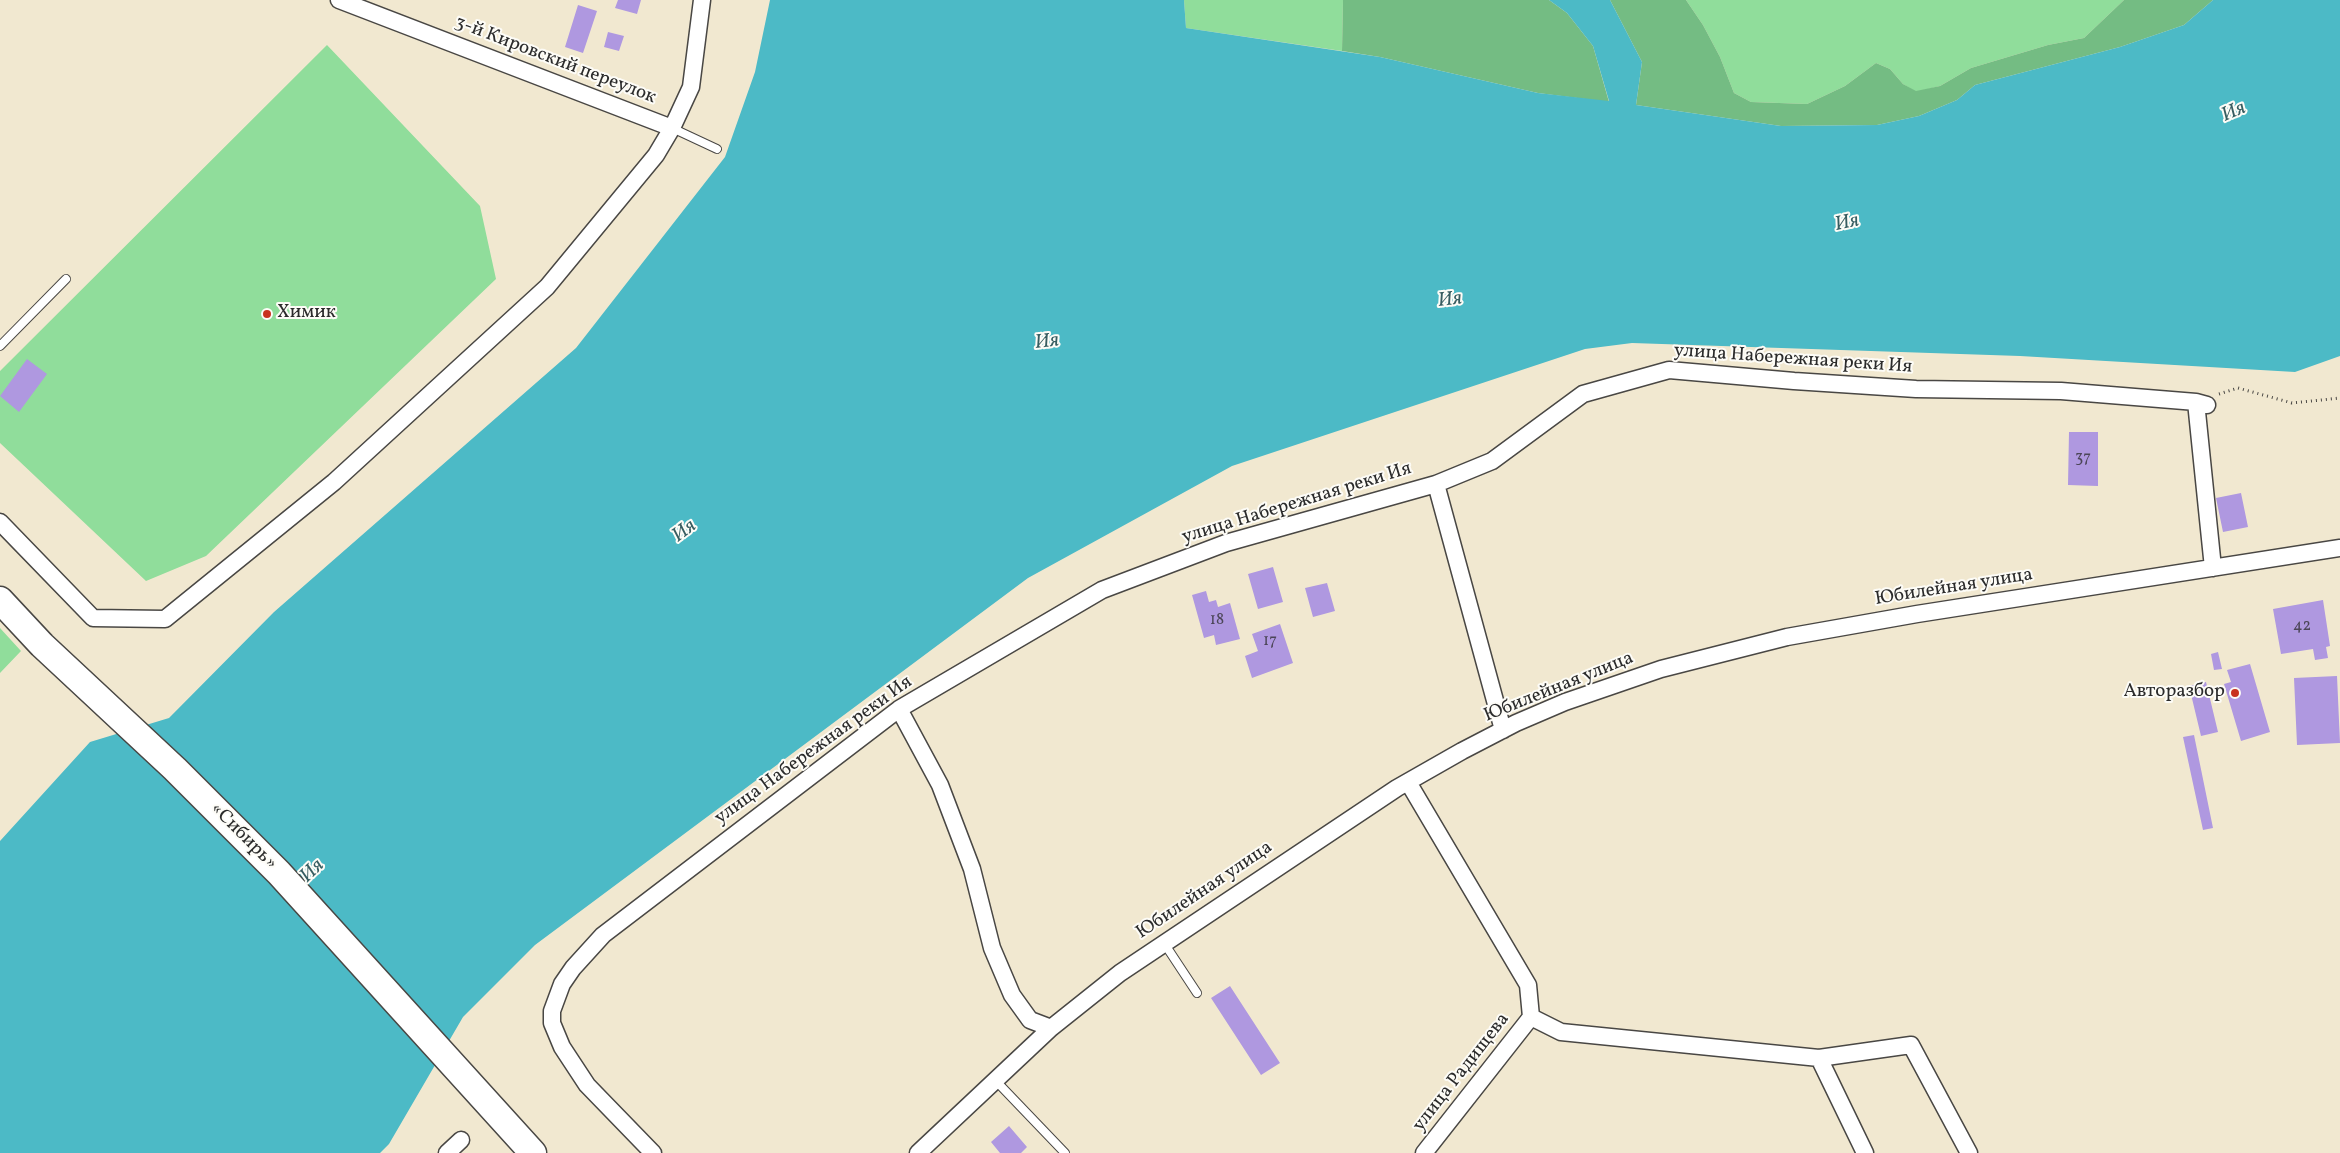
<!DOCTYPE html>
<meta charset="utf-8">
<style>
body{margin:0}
canvas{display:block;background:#f1e8d0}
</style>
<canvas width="2340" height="1153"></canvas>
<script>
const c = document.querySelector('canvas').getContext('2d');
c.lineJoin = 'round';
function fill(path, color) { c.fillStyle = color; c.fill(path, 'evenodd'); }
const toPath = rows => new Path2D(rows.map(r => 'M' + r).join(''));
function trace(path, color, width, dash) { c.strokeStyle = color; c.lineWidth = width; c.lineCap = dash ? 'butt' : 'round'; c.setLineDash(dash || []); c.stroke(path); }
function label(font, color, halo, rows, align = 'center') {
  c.font = font + ' Vollkorn,serif'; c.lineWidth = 4; c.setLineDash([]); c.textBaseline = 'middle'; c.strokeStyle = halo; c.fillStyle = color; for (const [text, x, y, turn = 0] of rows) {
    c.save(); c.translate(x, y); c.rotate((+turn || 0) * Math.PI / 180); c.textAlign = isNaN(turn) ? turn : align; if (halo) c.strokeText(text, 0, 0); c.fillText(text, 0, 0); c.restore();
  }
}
const green = toPath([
 [1184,0,1343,0,1342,51,1186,28],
 [1686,0,2124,0,2084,38,2048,45,1971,68,1940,86,1916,92,1903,84,1890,69,1876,63,1845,86,1807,104,1751,102,1734,93,1720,57,1703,25],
 [327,45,480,206,496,279,206,556,146,581,0,443,0,371],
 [0,628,21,651,0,673]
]);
const forest = toPath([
 [1343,0,1549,0,1567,13,1593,46,1609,102,1538,93,1380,57,1342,51],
 [1610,0,1686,0,1703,25,1720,57,1734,93,1751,102,1807,104,1845,86,1876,63,1890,69,1903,84,1916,91,1940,86,1971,68,2048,45,2084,38,2124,0,2213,0,2184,25,2120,47,1975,85,1957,100,1919,116,1877,125,1781,126,1636,105,1642,62]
]);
const water = toPath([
 [770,0,1184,0,1186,28,1380,57,1538,93,1609,101,1593,46,1567,13,1549,0,1610,0,1642,62,1636,105,1781,126,1877,125,1919,116,1957,100,1975,85,2120,47,2184,25,2213,0,2340,0,2340,356,2295,372,2020,356,1632,343,1585,349,1232,466,1028,578,535,945,463,1017,389,1144,380,1153,0,1153,0,841,90,742,169,718,274,612,576,348,725,157,755,72]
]);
const building = toPath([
 [618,0,641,0,637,14,615,8],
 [578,5,597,11,583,53,565,47],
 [608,32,624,36,619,51,604,47],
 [27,359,47,374,19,412,0,396],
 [2069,432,2098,432,2098,486,2068,485],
 [2241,493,2248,527,2223,532,2216,498],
 [1273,567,1283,602,1258,609,1248,574],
 [1327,583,1335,611,1313,617,1305,588],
 [1206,591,1209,602,1216,600,1218,607,1230,603,1240,639,1216,645,1214,635,1204,638,1192,595],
 [2323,600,2330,646,2326,647,2328,658,2315,660,2313,649,2281,654,2273,609],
 [1280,624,1293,663,1252,678,1245,656,1258,651,1252,634],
 [2218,652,2222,669,2214,670,2211,654],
 [2250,664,2270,732,2241,741,2224,684,2231,682,2227,670],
 [2337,676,2340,743,2297,745,2294,678],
 [2206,682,2218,732,2201,736,2189,686],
 [2194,735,2213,828,2203,830,2183,737],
 [1230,986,1280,1063,1261,1075,1211,998],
 [1009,1126,1027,1147,1021,1153,1000,1153,991,1142]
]);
const path = toPath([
 [2219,394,2238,388,2292,403,2340,398]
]);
const service = toPath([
 [672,128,717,149],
 [0,346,66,279],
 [1164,943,1197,993],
 [996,1081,1065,1153]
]);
const minor = toPath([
 [339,0,672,128],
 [2196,402,2213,568],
 [1436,484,1503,730],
 [0,522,93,618,165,619,334,482,547,287,656,155,672,128,691,87,702,0],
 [899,709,940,785,972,869,992,948,1012,995,1030,1020,1051,1028],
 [1408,782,1528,985,1531,1017,1561,1032,1819,1058,1911,1045,1969,1153],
 [1819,1058,1865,1153],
 [447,1153,461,1140],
 [653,1153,587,1085,562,1047,552,1023,552,1011,562,984,573,968,603,935,899,709,1102,590,1226,543,1436,484,1492,461,1583,394,1669,370,1794,381,1916,389,2061,391,2196,402,2207,405],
 [918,1153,1051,1028,1120,973,1397,788,1462,751,1516,723,1565,702,1661,669,1787,637,1917,614,2340,548],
 [1424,1153,1531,1017]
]);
const trunk = toPath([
 [0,600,42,645,175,769,279,873,533,1153]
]);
const markers = [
 [267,314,5,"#c8321e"],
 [2235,693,5,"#c8321e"]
];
const numberNames = [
 ["37",2083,459],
 ["18",1217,621],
 ["42",2302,627],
 ["17",1270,642]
];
const streetNames = [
 ["3-й Кировский переулок",555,61,21],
 ["улица Набережная реки Ия",1793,360,4],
 ["улица Набережная реки Ия",1297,504,-17],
 ["Юбилейная улица",1954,588,-9],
 ["Юбилейная улица",1559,688,-22],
 ["улица Набережная реки Ия",814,751,-36],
 ["«Сибирь»",243,837,45],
 ["Юбилейная улица",1205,891,-34],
 ["улица Радищева",1462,1073,-52]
];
const poiNames = [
 ["Химик",277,314],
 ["Авторазбор",2225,693,"right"]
];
const waterNames = [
 ["Ия",2234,113,-24],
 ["Ия",1847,224,-12],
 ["Ия",1450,301,-6],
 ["Ия",1047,343,-6],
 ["Ия",685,532,-37],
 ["Ия",313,872,-44]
];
fill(green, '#90dd9b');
fill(forest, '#74bc83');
fill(water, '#4cbac6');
fill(building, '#af98e0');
trace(service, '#494744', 10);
trace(minor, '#494744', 19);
trace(trunk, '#494744', 29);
trace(path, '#494744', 3, [1, 4]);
trace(service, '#fff', 8);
trace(minor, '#fff', 16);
trace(trunk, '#fff', 26);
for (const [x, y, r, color] of markers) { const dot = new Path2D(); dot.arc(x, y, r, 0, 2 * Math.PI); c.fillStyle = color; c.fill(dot); trace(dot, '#fdfcf7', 2); }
label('16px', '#4c4658', null, numberNames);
label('19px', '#2b2b2b', '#fdfcf7', streetNames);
label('19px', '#2b2b2b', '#fdfcf7', poiNames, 'left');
label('italic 20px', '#375d61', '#fdfcf7', waterNames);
</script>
